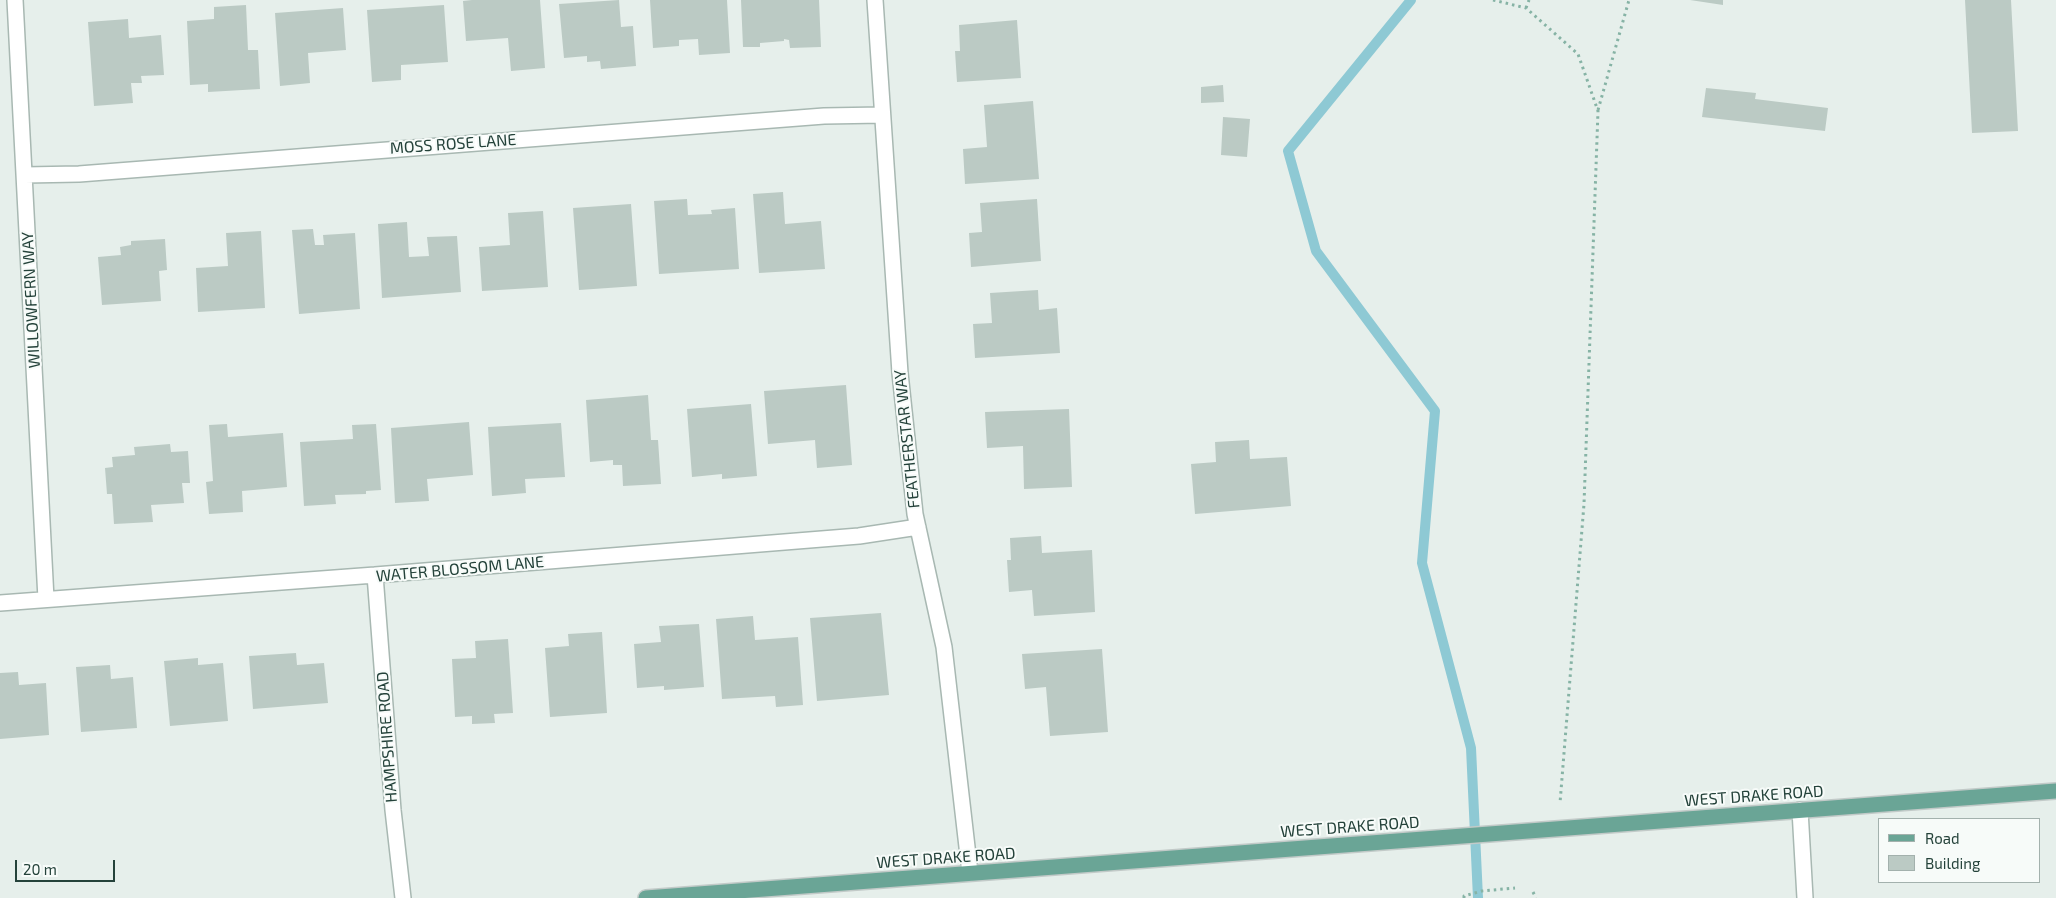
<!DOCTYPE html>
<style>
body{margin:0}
#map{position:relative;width:2056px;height:898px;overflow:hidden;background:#e6efeb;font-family:"Exo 2",sans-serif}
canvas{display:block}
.legend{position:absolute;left:1878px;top:818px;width:162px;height:65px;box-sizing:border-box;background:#f7fbf9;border:1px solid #a3b1ad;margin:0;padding:6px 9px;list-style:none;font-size:15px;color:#24423a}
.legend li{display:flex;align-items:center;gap:10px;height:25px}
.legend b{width:25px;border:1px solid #a3b1ad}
.scale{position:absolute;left:15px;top:860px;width:100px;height:22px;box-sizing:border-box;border:2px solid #24423a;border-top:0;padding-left:6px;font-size:15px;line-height:18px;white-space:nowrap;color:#24423a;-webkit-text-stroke:4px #f7fbf9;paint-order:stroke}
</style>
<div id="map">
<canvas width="2056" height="898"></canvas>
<ul class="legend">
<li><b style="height:6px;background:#6aa596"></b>Road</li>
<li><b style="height:14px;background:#bbcac4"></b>Building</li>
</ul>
<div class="scale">20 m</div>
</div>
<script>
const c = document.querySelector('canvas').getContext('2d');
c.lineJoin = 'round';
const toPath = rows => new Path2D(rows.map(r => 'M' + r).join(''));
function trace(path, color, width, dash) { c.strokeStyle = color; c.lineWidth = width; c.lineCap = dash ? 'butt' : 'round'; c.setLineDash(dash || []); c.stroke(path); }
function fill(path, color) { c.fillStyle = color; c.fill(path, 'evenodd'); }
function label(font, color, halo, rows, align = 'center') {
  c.font = font + ' "Exo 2",sans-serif'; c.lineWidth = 4; c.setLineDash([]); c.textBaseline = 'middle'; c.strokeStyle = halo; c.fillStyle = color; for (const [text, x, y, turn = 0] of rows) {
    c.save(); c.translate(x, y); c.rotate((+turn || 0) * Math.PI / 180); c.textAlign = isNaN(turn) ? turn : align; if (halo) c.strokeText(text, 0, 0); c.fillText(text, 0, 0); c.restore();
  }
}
const stream = toPath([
 [1411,0,1288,151,1316,251,1435,411,1422,563,1471,748,1478,898]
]);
const building = toPath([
 [472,0,540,0,545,68,511,71,508,38,466,41,463,1],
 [619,0,621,27,633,26,636,66,601,69,600,61,587,62,587,56,564,58,559,4],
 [650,0,727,0,730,53,699,55,698,39,679,40,679,46,653,48],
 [741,0,819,0,821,47,790,48,789,40,784,39,784,41,760,43,760,47,743,47],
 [1690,0,1723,0,1723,5],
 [1965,0,2011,0,2018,131,1972,133],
 [246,5,248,50,258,50,260,89,208,92,208,84,190,85,187,21,214,19,214,7],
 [444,5,448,62,401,65,401,80,372,82,367,10],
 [343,8,346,50,308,53,310,83,280,86,275,13],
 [128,19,129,38,161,35,164,75,141,76,142,83,131,83,133,103,94,106,88,22],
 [1017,20,1021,78,957,82,955,51,960,51,959,25],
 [1223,85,1224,102,1201,103,1201,87],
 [1706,88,1756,93,1755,99,1828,108,1825,131,1702,117],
 [1033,101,1039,179,965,184,963,149,987,147,984,105],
 [1223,117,1250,119,1247,157,1221,155],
 [783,192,785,224,821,221,825,269,759,273,753,194],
 [687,199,688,215,712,214,711,210,735,208,739,269,659,274,654,201],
 [1037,199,1041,261,971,267,969,233,982,232,980,203],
 [631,204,637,286,579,290,573,208],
 [543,211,548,287,482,291,479,247,510,245,508,213],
 [407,222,409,257,429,256,427,237,457,236,461,292,382,298,378,224],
 [313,229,315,245,324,245,323,235,355,233,360,309,299,314,292,230],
 [261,231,265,308,198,312,196,268,228,266,226,233],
 [165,239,167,270,159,271,161,301,102,305,98,257,121,255,120,247,131,245,131,241],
 [1038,290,1039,310,1057,308,1060,353,975,358,973,324,992,323,990,293],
 [846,385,852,465,817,468,815,440,768,444,764,391],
 [648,395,651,440,658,440,661,484,623,486,622,465,613,465,613,460,590,462,586,400],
 [751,404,757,476,722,479,722,474,692,477,687,409],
 [1069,409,1072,487,1024,489,1023,446,987,448,985,412],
 [469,422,473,475,427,479,429,501,395,503,391,428],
 [561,423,565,477,525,479,526,493,492,496,488,427],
 [227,424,228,437,283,433,287,487,242,491,243,512,209,514,206,482,213,481,209,425],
 [376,424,381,490,366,491,366,494,335,495,336,504,304,506,300,442,353,439,352,425],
 [1249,440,1250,459,1287,457,1291,506,1195,514,1191,464,1216,462,1215,442],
 [170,444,171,452,188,451,190,483,182,483,184,503,151,505,153,522,114,524,112,494,107,494,105,468,113,467,112,457,135,455,134,447],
 [1041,536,1042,553,1092,550,1095,612,1034,616,1032,590,1009,592,1007,560,1011,560,1010,538],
 [881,613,889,695,817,701,810,618],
 [753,616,755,640,798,637,803,705,776,707,775,696,722,699,716,619],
 [699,624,704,687,664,690,664,686,637,688,634,644,661,642,659,626],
 [602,632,607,713,550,717,545,648,569,646,568,634],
 [508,639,513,713,494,714,495,723,472,724,472,716,455,717,452,659,476,658,475,641],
 [1102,649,1108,732,1050,736,1046,687,1025,689,1022,654],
 [296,653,297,665,324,663,328,703,253,709,249,656],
 [198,658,198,665,223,663,228,721,170,726,164,661],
 [110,665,111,679,133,677,137,728,81,732,76,667],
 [18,672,19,685,46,683,49,735,0,739,0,673]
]);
const path = toPath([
 [1493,0,1526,8,1578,54,1598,111,1584,504,1560,803],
 [1526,8,1529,0],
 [1598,110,1629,0],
 [1533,892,1536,898],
 [1464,898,1464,896,1482,891,1515,888]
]);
const minor = toPath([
 [15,0,46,599],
 [875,0,900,373,915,514,944,647,970,873],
 [25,175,79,174,824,116,882,115],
 [375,575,393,810,403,898],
 [0,603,375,575,859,536,918,527],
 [1800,810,1805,898]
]);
const primary = toPath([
 [646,898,2056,791]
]);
const streetNames = [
 ["MOSS ROSE LANE",453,144,-4],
 ["WILLOWFERN WAY",31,300,-93],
 ["FEATHERSTAR WAY",907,439,-96],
 ["WATER BLOSSOM LANE",460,569,-5],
 ["HAMPSHIRE ROAD",387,737,-94],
 ["WEST DRAKE ROAD",1754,796,-4],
 ["WEST DRAKE ROAD",1350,827,-4],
 ["WEST DRAKE ROAD",946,858,-4]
];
trace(stream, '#8ec9d4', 10);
fill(building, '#bbcac4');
trace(minor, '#a8b8b2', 18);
trace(primary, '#c2cac8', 18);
trace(path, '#86b3a5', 3, [2.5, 4]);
trace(minor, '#fff', 15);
trace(primary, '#6aa596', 15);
label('16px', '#24423a', '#f7fbf9', streetNames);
</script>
